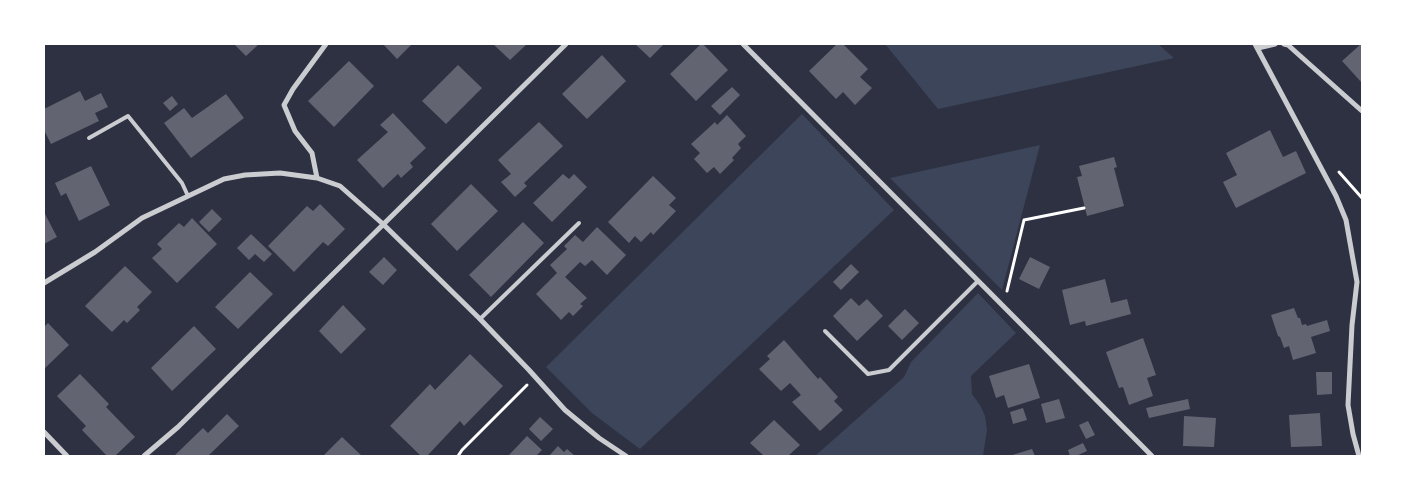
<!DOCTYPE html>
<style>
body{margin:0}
#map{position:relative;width:1406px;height:500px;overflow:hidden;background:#2d3142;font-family:Bitter,serif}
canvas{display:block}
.frame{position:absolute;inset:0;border:45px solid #fff;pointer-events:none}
</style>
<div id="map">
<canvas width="1406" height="500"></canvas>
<div class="frame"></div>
</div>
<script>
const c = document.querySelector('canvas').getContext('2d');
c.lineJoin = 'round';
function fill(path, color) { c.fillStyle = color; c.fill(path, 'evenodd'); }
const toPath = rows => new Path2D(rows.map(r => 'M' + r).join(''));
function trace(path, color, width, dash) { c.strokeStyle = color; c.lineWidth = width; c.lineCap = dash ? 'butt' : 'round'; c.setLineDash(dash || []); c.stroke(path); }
const green = toPath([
 [885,44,1158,44,1174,58,938,109],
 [802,114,894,210,640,449,592,413,546,367],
 [1040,145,1002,290,890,178],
 [978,293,1016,333,971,376,972,394,980,405,985,416,987,430,983,456,815,456,904,377,911,362]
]);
const building = toPath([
 [234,44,259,44,246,56],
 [383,44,412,44,397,59],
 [493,44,527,44,510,60],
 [635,44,664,44,650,58],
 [701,44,703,44,728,70,696,101,670,74],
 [837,44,843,44,868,69,860,77,872,88,855,105,843,92,836,99,809,71],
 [1361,44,1362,44,1362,83,1342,61],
 [602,55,626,81,587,119,562,94],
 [349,61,374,86,334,127,308,101],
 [458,65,482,88,446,124,422,101],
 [732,87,740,95,720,115,711,106],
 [80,91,85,101,101,93,108,107,95,113,99,121,51,144,44,130,44,109],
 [226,94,244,118,191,158,164,123,184,108,192,118],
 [172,96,178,104,170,111,163,103],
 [393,113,426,148,410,163,413,167,401,178,398,174,383,188,357,160,388,132,380,125],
 [727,115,746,136,738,144,741,148,732,158,734,160,720,174,714,167,707,173,694,159,700,153,691,144,715,122,717,125],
 [539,122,563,146,524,183,527,186,515,197,501,182,511,174,498,160],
 [1270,130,1283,157,1296,151,1306,173,1236,208,1223,182,1237,175,1226,153],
 [1114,157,1117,167,1114,168,1124,206,1087,216,1077,177,1082,176,1079,166],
 [91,166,110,205,79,221,66,193,61,196,55,183],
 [563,174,569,179,574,174,587,187,552,222,533,203],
 [653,176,676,198,669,205,676,211,653,235,651,232,641,242,635,236,629,243,608,222],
 [471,184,498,211,457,251,431,224],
 [320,204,345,229,328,246,323,242,294,272,268,246,307,206,313,211],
 [212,209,222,219,209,232,199,222],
 [44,212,57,237,44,244],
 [192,218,217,244,177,283,152,258,162,249,157,244,179,223,184,227],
 [523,222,544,243,491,297,469,275],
 [597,227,626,255,607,275,592,260,585,266,580,262,565,277,587,298,580,304,583,306,573,316,569,312,561,320,536,294,557,273,550,265,567,249,564,246,575,235,583,242],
 [251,234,272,254,264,262,255,254,249,260,237,248],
 [384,257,397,270,383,285,369,272],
 [1030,257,1050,267,1039,289,1019,279],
 [851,264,859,272,841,290,833,282],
 [125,266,152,292,137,307,140,310,127,323,124,320,112,332,85,306],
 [250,272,273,294,238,329,215,307],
 [1105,279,1111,303,1127,299,1131,314,1086,326,1085,321,1070,325,1062,290],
 [851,298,859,306,867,299,883,316,857,341,833,316],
 [343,305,366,329,341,354,319,331],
 [1294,308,1298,318,1300,318,1302,325,1306,324,1307,326,1327,320,1330,331,1311,337,1316,353,1293,360,1289,346,1284,348,1280,337,1278,336,1271,315],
 [905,309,919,323,902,340,888,326],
 [48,323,69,345,44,369,44,327],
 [194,326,216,349,172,391,151,368],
 [1143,338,1156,375,1147,378,1153,396,1129,405,1123,387,1119,388,1106,352],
 [784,340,818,379,820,377,838,397,834,401,843,410,820,431,792,402,801,395,790,383,781,391,759,369,770,359,767,356],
 [470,354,503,386,464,426,460,421,427,456,421,456,390,426,430,384,435,390],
 [1029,364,1040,398,1008,408,1004,395,996,398,989,376],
 [1316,372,1332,372,1332,394,1317,395],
 [80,374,109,404,106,407,135,437,115,456,107,456,82,430,86,426,57,396],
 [1059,399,1065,418,1046,423,1041,404],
 [1188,399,1190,409,1149,418,1146,408],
 [1023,408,1027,420,1013,424,1010,412],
 [1320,413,1322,446,1291,447,1289,415],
 [227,414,239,426,208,456,174,456,203,428,208,433],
 [1184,416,1216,418,1214,447,1183,446],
 [540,417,553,429,541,441,529,429],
 [774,420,800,445,788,456,764,456,750,443],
 [1088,421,1095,435,1086,439,1079,425],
 [527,436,542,450,536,456,511,456,509,455],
 [342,437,362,456,323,456],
 [1083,443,1087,451,1076,456,1070,456,1068,450],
 [558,446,564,452,567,449,575,456,549,456],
 [1032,449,1035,456,1009,456]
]);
const path = toPath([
 [1339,172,1362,198],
 [1007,291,1024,220,1084,208],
 [458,456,462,450,527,385]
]);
const service = toPath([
 [89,138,128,116,182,183,188,196],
 [480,319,579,223],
 [825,331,868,374,889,370,978,281]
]);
const minor = toPath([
 [743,44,1152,456],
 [1255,44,1336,196,1346,220,1357,282,1352,325,1348,405,1353,434,1359,456],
 [1284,44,1288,45,1298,54,1362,111],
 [1258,48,1275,44],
 [317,178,312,153,295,131,284,105,293,89,326,44],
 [44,283,95,252,142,218,224,179,245,175,280,173,317,178,340,186,383,224,480,319,529,370,565,410,599,438,626,456],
 [44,432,67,456],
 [144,456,178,427,566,44]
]);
fill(green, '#3c4559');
fill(building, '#626471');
trace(path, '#fff', 3);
trace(service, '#caccd0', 4);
trace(minor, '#caccd0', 5);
</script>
